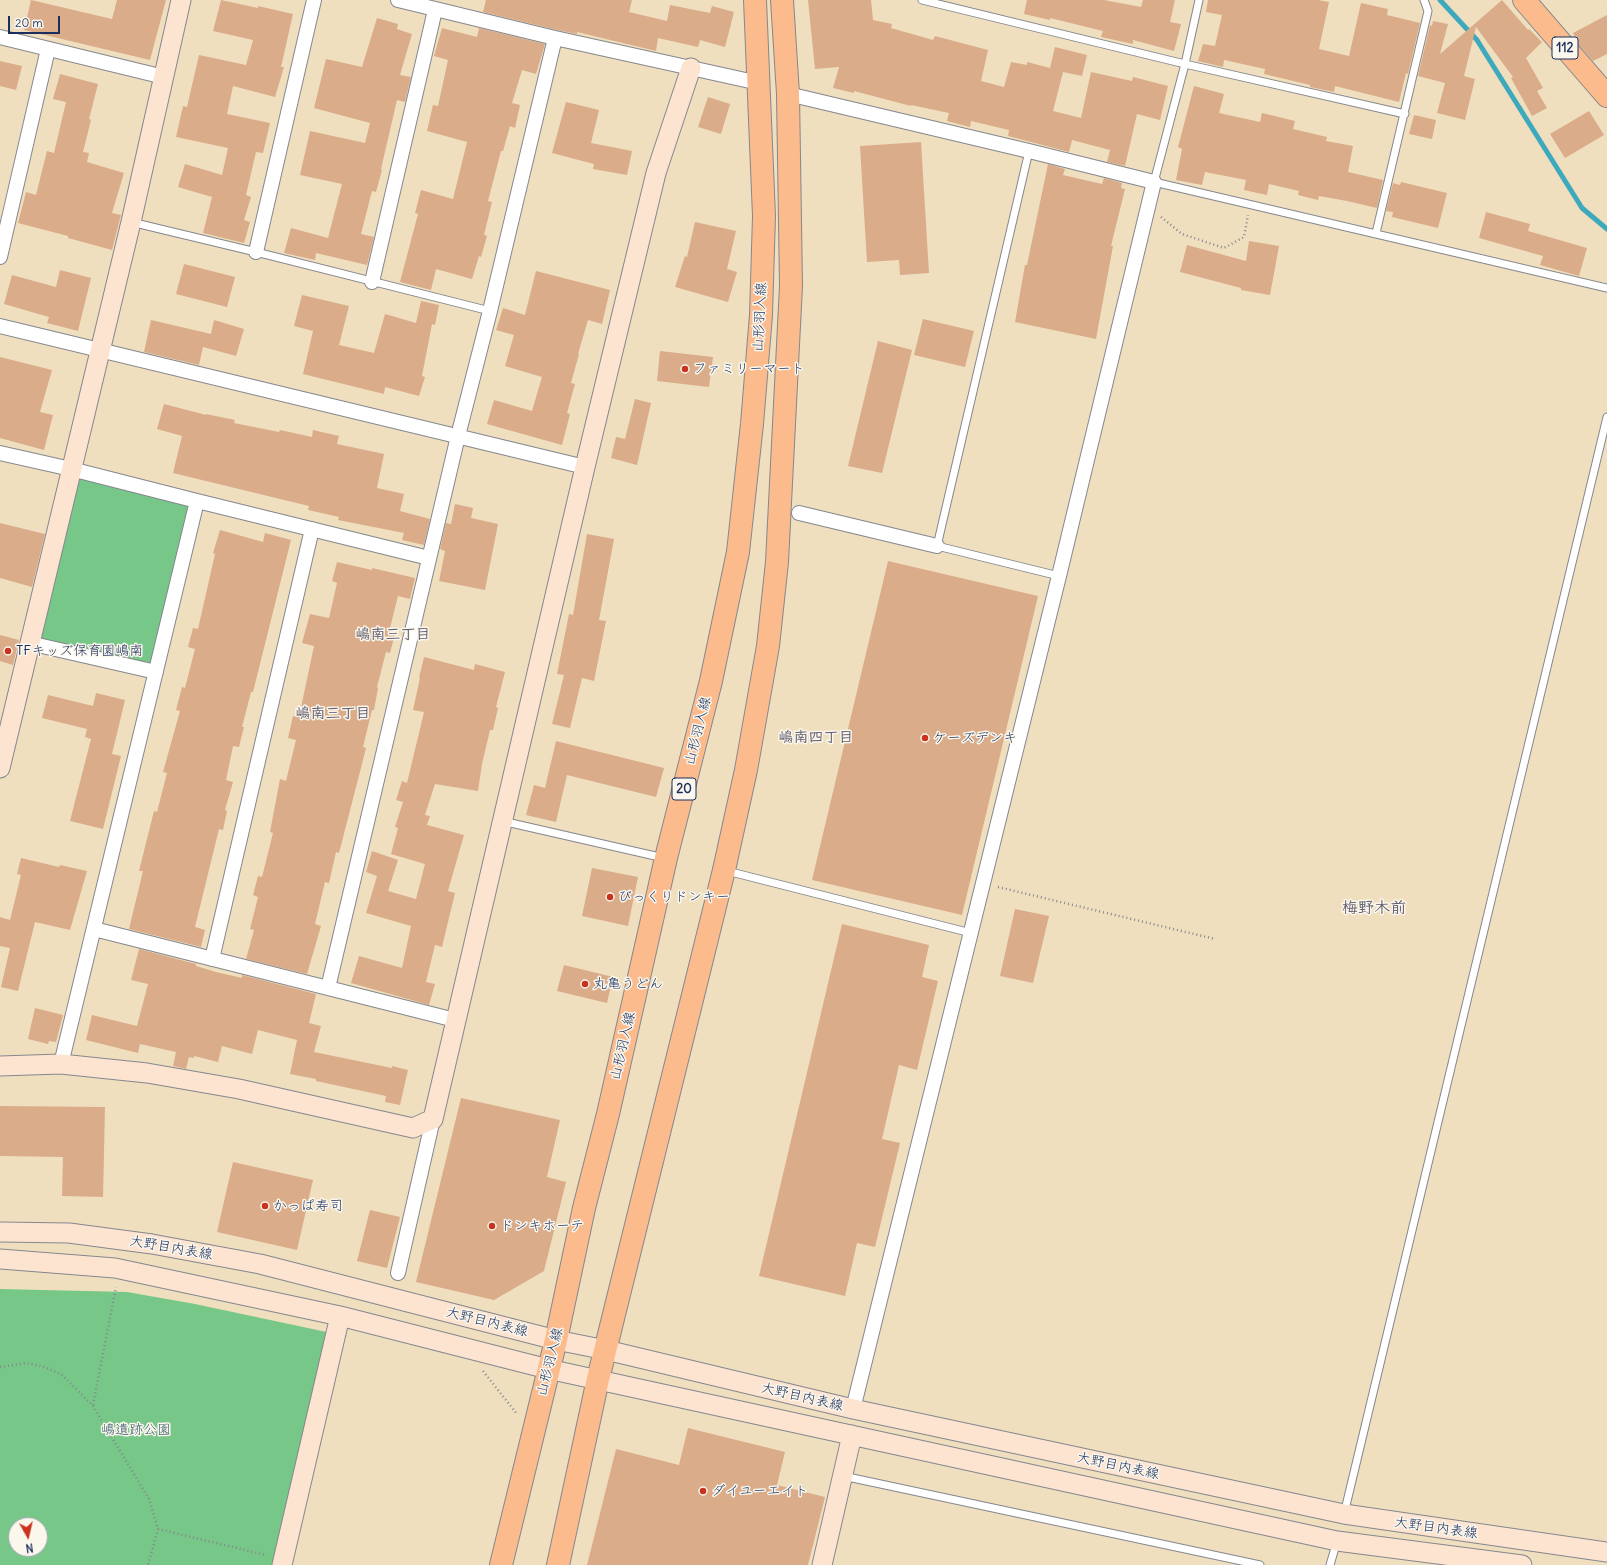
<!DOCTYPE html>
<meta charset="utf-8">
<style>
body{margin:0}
#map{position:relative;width:1607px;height:1565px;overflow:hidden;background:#efdfbf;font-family:Delius,sans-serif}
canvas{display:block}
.north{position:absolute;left:8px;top:1517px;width:40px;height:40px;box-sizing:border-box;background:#fbf7ec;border:1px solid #a1a7b3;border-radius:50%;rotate:172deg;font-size:11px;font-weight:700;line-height:16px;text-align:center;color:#1b2f5e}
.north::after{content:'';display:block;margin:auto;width:14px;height:18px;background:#c8321e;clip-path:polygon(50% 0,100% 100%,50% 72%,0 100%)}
.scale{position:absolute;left:8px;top:16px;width:52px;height:18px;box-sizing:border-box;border:2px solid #1b2f5e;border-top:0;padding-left:5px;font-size:12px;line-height:14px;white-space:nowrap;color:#1b2f5e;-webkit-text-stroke:3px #fbf7ec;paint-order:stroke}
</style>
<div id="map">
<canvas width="1607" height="1565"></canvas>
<div class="north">N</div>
<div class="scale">20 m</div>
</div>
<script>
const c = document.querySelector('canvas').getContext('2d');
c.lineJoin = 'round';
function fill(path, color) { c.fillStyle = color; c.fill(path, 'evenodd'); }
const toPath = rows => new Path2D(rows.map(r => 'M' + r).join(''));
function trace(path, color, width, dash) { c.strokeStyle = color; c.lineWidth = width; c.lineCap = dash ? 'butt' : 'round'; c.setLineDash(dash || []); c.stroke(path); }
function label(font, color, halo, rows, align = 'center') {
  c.font = font + ' Delius,"Klee One",sans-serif'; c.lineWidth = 3; c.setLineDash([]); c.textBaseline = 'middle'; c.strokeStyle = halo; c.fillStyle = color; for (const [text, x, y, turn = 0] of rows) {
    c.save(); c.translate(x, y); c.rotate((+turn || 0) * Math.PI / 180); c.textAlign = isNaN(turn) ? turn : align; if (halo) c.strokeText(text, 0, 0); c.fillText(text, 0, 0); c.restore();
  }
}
const green = toPath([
 [71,469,197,501,156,672,29,643],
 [0,1289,127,1292,195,1304,336,1334,288,1498,272,1565,0,1565],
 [16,1525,40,1525,40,1549,16,1549]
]);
const stream = toPath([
 [1440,0,1477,40,1582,208,1607,229]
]);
const building = toPath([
 [31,0,112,19,117,0,166,0,150,60,24,30],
 [221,0,258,8,258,6,293,14,281,67,284,67,275,97,233,86,227,114,270,123,263,153,256,152,246,195,251,197,244,220,250,222,244,243,203,233,212,197,178,187,185,164,222,175,228,148,176,137,183,106,187,107,199,55,246,65,253,40,213,31],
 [486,0,632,0,629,12,667,21,670,5,710,13,712,6,734,12,725,47,700,40,698,47,658,38,656,51,577,32,577,34,557,30,483,12],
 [808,0,871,0,873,20,892,24,891,28,933,40,935,36,988,50,981,81,1004,87,1011,62,1027,65,1027,62,1050,68,1055,47,1087,55,1082,76,1063,72,1053,111,1081,118,1091,72,1132,81,1133,77,1168,86,1160,120,1137,114,1125,166,1107,162,1110,150,1072,140,1069,152,1008,136,1009,130,971,121,970,127,947,121,949,113,911,105,911,106,854,91,854,93,833,88,839,67,815,69],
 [1027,0,1104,0,1141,7,1143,0,1175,0,1170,22,1181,24,1174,51,1133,40,1133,44,1101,37,1103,31,1050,18,1050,20,1024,14],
 [1208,0,1318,0,1329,2,1319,49,1349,56,1361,3,1388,9,1387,15,1420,23,1408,74,1406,73,1399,102,1335,86,1334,92,1310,87,1310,85,1264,74,1265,69,1224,60,1223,67,1198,61,1203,44,1215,46,1222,15,1206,12],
 [1502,0,1528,30,1529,29,1542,42,1526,58,1543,88,1537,91,1547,108,1532,116,1511,78,1513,77,1476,27,1464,76,1475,79,1465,120,1437,113,1445,83,1418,76,1430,25,1432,26,1433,21,1448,24,1440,54],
 [1607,15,1607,54,1593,61,1579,45,1573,33],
 [377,18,398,24,397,29,412,34,400,75,411,77,405,102,397,100,381,169,382,170,376,192,372,191,361,234,374,237,367,265,316,253,315,260,284,253,291,228,328,238,342,184,300,175,310,131,365,143,370,123,314,108,326,59,362,67],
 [442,28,477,37,479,28,545,44,536,74,522,70,512,103,520,105,515,128,510,126,503,151,501,151,488,201,492,202,484,235,487,236,481,257,479,256,472,279,436,269,431,290,400,282,418,214,415,213,421,190,453,199,467,142,427,131,433,105,438,106,448,60,434,56],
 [0,61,22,66,16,90,0,86],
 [60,74,98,84,89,119,91,120,83,152,89,153,87,162,124,173,112,213,121,215,112,250,68,238,68,236,18,223,26,192,36,195,47,151,54,153,66,102,53,99],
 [1194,86,1224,94,1219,113,1260,122,1262,113,1295,121,1293,129,1327,137,1326,141,1353,146,1348,172,1383,180,1377,208,1347,201,1319,196,1318,200,1298,195,1299,191,1269,184,1267,195,1244,190,1246,180,1205,172,1202,185,1176,180,1182,149,1178,147],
 [708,97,730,104,721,134,698,127],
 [566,102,599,110,591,143,632,151,627,175,593,169,594,164,552,153],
 [1589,111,1604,135,1565,158,1550,134],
 [1414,115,1436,120,1432,139,1409,134],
 [921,142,929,273,900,275,899,260,867,262,860,146],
 [1048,164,1065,169,1063,175,1102,184,1104,178,1122,183,1121,188,1125,189,1111,246,1113,246,1096,339,1015,322,1025,265,1027,265],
 [1401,182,1447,193,1438,228,1392,217,1393,212,1386,211,1393,183,1400,185],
 [1486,212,1530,224,1528,231,1587,248,1579,276,1540,265,1543,256,1479,238],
 [695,222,736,231,727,269,737,272,728,302,675,287,685,256,687,257],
 [1249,241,1279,246,1270,295,1241,290,1241,288,1180,272,1187,245,1246,261],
 [184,264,235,277,227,307,176,294],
 [60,270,91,278,78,331,47,323,49,317,4,304,12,275,56,287],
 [536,271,610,290,602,324,588,320,578,354,579,354,571,383,575,384,567,413,570,414,562,445,487,424,494,400,532,411,542,377,505,366,514,335,496,330,503,308,525,315],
 [302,295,349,306,339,345,374,353,385,314,416,323,421,301,439,305,435,325,432,324,422,376,425,377,419,396,385,387,384,394,303,374,313,331,294,326],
 [923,319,974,331,965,367,914,355],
 [151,320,211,334,214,320,244,329,236,356,203,347,199,365,144,352],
 [878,341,912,350,882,473,848,466],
 [660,351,713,357,709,387,657,381],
 [0,357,52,370,40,412,53,415,44,450,0,438],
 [635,399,651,403,637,465,611,458,616,437,625,439],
 [164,404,206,415,206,414,235,420,234,423,279,432,280,430,312,437,313,430,339,436,337,444,384,454,377,488,404,494,400,511,430,519,424,545,402,540,404,533,338,520,339,517,308,510,309,506,173,473,182,436,157,429],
 [455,504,473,508,471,518,498,524,485,590,439,581,445,551,440,549,446,523,451,524],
 [0,523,45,534,32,587,0,578],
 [220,530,263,542,265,533,291,540,253,692,251,692,242,727,244,727,239,747,233,746,226,780,233,782,225,810,227,811,223,830,219,829,195,927,205,930,201,947,129,929,143,871,139,871,154,811,157,812,167,773,163,772,180,711,176,710,182,687,185,688,195,649,188,647,193,628,198,629,215,554,213,553],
 [587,534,614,539,599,620,606,621,594,681,582,678,570,728,552,724,564,675,557,674,569,614,573,615],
 [888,561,1038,596,962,915,812,880],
 [337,562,372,570,372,568,415,578,410,599,398,596,389,632,395,634,390,653,386,652,377,687,378,688,374,710,372,710,363,747,366,748,362,764,339,853,336,852,329,883,325,882,315,924,321,926,307,974,246,959,254,930,250,929,258,897,253,895,258,876,262,877,273,833,270,832,280,779,286,781,296,740,288,738,293,716,299,717,314,646,302,643,310,614,329,618,337,583,332,581],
 [0,635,19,640,13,665,0,661],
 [424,657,474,670,475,664,505,672,496,707,498,708,493,730,490,730,482,764,478,791,435,784,425,815,430,816,427,825,464,835,448,891,455,893,442,947,435,945,426,982,435,984,429,1005,351,983,359,956,402,968,411,926,366,913,377,876,366,872,372,851,398,860,388,891,416,899,425,864,391,854,398,828,395,827,403,802,396,800,402,781,407,783,424,712,413,710,420,678,419,678],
 [96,693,125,700,112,754,121,756,103,829,70,821,91,739,85,737,87,729,42,718,48,695,93,706],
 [556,741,664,768,656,797,567,775,556,822,526,815,534,785,545,788],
 [21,858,59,867,60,865,87,871,70,930,35,922,18,991,1,987,10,948,0,946,0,917,10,920,21,875,17,874],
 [592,868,638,877,628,926,582,916],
 [1015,909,1049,916,1033,983,1000,976],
 [842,924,929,945,922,977,938,981,917,1070,899,1065,882,1139,900,1143,875,1247,857,1243,845,1296,759,1276],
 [139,949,196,964,196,966,216,972,242,978,242,975,316,994,309,1023,321,1026,314,1052,392,1068,392,1066,408,1070,400,1105,385,1102,386,1096,316,1081,316,1079,290,1074,297,1040,258,1030,252,1054,222,1046,218,1062,194,1056,194,1058,189,1057,186,1069,173,1066,176,1052,140,1044,138,1053,86,1040,92,1015,137,1026,148,984,131,980],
 [564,965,613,977,607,1003,557,991],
 [35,1008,63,1015,56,1042,49,1041,48,1044,28,1039],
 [461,1098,560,1120,547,1177,566,1182,544,1271,494,1300,416,1282],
 [0,1106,105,1107,103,1197,62,1196,63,1157,0,1156],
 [233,1162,313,1180,297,1250,217,1232],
 [370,1210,400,1217,387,1268,357,1261],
 [688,1428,785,1452,777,1485,825,1497,808,1565,587,1565,616,1449,679,1465]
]);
const path = toPath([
 [1161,217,1182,234,1224,248,1244,237,1248,215],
 [998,887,1215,939],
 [0,1367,27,1363,44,1367,61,1374,93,1406,149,1499,158,1529,148,1565],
 [483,1371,517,1414],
 [93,1405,116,1287],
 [158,1529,266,1555]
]);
const lane = toPath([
 [922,0,1185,64,1405,114],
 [1199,0,1185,64,1154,182,1607,288],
 [1029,151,937,546,1059,576],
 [131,222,256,252,490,311],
 [1376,233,1428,11,1424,0],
 [502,821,664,858],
 [727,871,971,933],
 [843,1476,1260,1565],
 [1344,1514,1607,417],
 [1330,1565,1337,1541]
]);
const street = toPath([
 [398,0,555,38,759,83],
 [0,37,164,77],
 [788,94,1029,151,1154,182,1059,576,853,1409],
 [256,252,314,0],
 [0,257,48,49],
 [372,282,435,10],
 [0,326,585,467],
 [0,453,71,469,197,501],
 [799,513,937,546],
 [29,643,156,672],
 [94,929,455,1020],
 [212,959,312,529],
 [328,988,458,436,490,311,555,38],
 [61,1064,197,501,429,558],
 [398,1273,433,1119]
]);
const secondary = toPath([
 [0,768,131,222,181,0],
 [0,1066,61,1064,147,1073,239,1089,413,1128,433,1119,585,467,656,173,691,68],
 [0,1232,69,1233,152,1244,260,1264,556,1340,606,1350,853,1409,1344,1514,1607,1552],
 [0,1259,115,1268,340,1316,548,1369,1337,1541,1522,1565],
 [282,1565,340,1316],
 [822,1565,852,1435]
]);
const primary = toPath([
 [501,1565,556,1340,584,1208,608,1114,666,858,711,681,738,552,752,424,761,315,764,216,755,0],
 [558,1565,598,1379,724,870,746,770,768,646,777,562,791,286,788,94,782,0]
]);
const highway = toPath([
 [1524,0,1607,96]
]);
const markers = [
 [685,369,4,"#c8321e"],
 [8,651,4,"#c8321e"],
 [925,738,4,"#c8321e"],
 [610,897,4,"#c8321e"],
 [585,984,4,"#c8321e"],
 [265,1206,4,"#c8321e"],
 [492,1226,4,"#c8321e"],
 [703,1491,4,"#c8321e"]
];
const shields = [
 [1565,48,26],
 [684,789,24]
];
const shieldNames = [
 ["112",1565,48],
 ["20",684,789]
];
const streetNames = [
 ["山形羽入線",760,317,-87],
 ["山形羽入線",698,731,-76],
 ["山形羽入線",623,1046,-77],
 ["大野目内表線",171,1248,10],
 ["大野目内表線",487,1322,14],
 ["山形羽入線",550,1362,-76],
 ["大野目内表線",802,1397,13],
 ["大野目内表線",1118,1466,12],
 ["大野目内表線",1436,1528,8]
];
const poiNames = [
 ["ファミリーマート",693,369],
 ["TFキッズ保育園嶋南",16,651],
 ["ケーズデンキ",933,738],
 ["びっくりドンキー",618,897],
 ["丸亀うどん",593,984],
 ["かっぱ寿司",273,1206],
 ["ドンキホーテ",500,1226],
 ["ダイユーエイト",711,1491]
];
const parkNames = [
 ["嶋遺跡公園",136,1430]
];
const neighbourhoodNames = [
 ["嶋南三丁目",393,635],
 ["嶋南三丁目",333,714],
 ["嶋南四丁目",816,738]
];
const quarterNames = [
 ["梅野木前",1374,908]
];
fill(green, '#77c788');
trace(stream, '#3ea9bd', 5);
fill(building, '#daac8a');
trace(lane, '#85878e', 9);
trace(street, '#85878e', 16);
trace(secondary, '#85878e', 21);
trace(primary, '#85878e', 24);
trace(highway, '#85878e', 24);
trace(path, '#85878e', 2.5, [1, 3]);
trace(lane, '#fff', 7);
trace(street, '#fff', 14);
trace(secondary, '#fde4d1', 19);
trace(primary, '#fbbb8d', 22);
trace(highway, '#fbbb8d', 22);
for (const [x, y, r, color] of markers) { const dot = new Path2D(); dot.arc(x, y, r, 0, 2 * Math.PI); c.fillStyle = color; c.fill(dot); trace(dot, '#fbf7ec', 1.5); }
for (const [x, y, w] of shields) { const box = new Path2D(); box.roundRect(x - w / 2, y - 11, w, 22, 3); c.fillStyle = '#fbf7ec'; c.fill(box); trace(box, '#1b2f5e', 1); }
label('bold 13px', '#1b2f5e', null, shieldNames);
label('14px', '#1b2f5e', '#fbf7ec', streetNames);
label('14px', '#1b2f5e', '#fbf7ec', poiNames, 'left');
label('14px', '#375d6b', '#fbf7ec', parkNames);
label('bold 15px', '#5e5b6d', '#fbf7ec', neighbourhoodNames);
label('bold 16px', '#5e5b6d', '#fbf7ec', quarterNames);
</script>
